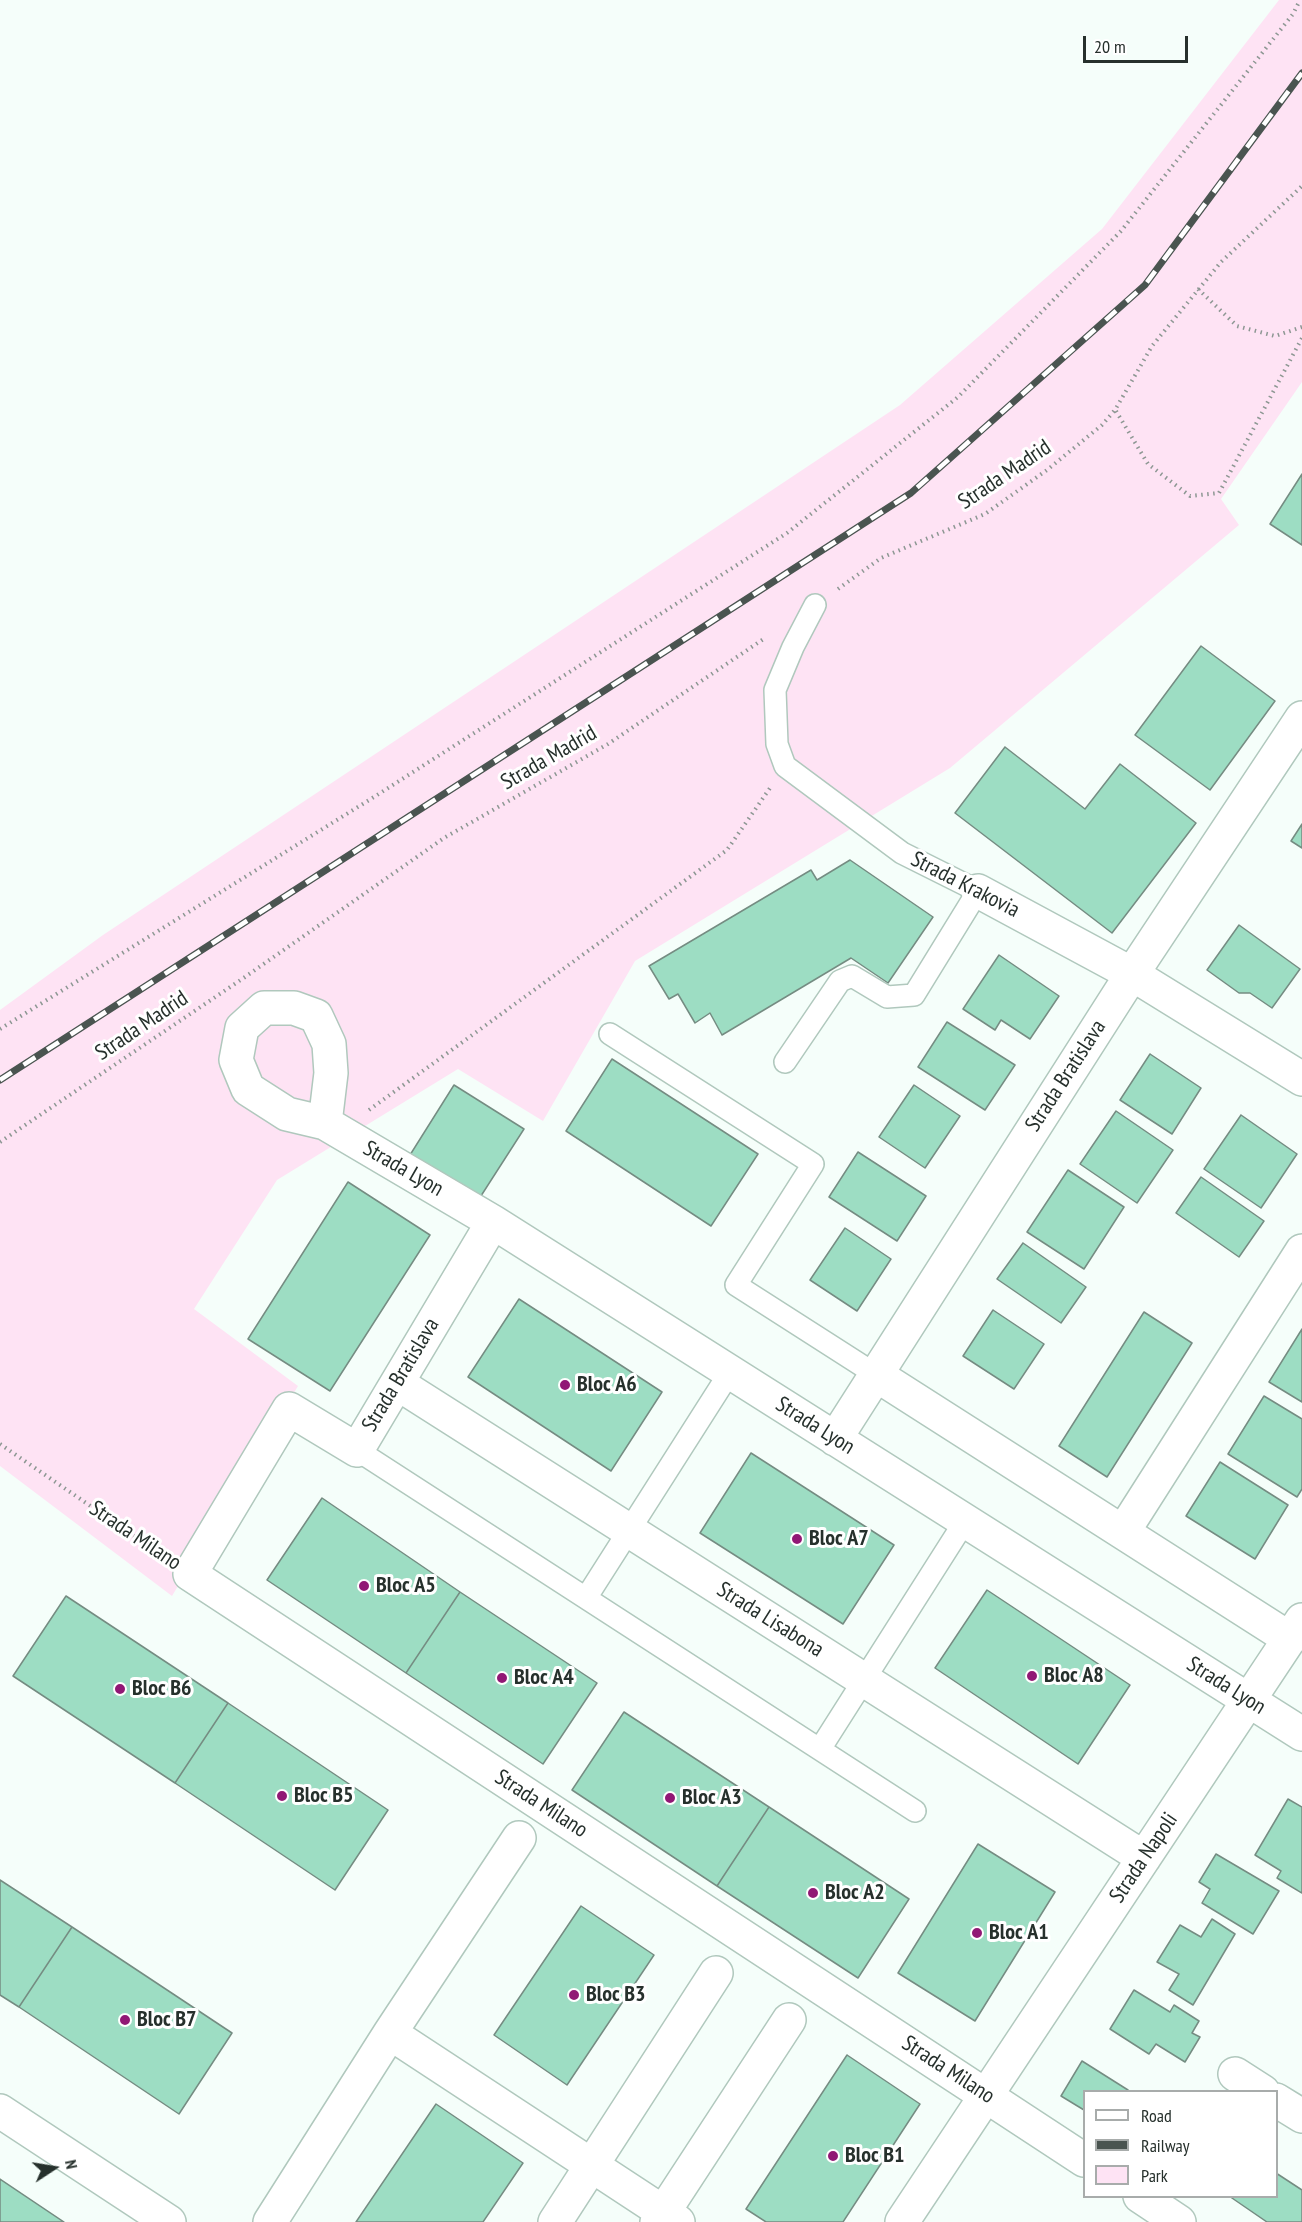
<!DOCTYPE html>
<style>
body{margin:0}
#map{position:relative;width:1302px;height:2222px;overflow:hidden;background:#f5fefa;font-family:"PT Sans Narrow",sans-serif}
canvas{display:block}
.legend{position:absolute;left:1083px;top:2090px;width:195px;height:108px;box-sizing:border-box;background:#fff;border:2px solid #a8acab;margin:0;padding:8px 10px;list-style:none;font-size:18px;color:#26302c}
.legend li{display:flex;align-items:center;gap:12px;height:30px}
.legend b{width:30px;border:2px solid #a8acab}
.north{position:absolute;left:24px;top:2138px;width:60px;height:60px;-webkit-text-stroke:4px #fff;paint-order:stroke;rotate:78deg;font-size:16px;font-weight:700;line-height:24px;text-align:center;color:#26302c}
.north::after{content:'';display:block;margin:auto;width:21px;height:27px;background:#26302c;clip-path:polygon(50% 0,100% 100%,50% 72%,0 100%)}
.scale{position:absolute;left:1083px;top:36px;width:105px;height:27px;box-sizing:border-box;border:3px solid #26302c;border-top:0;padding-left:8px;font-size:18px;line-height:21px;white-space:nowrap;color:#26302c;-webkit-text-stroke:4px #fff;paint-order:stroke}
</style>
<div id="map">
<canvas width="1302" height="2222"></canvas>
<ul class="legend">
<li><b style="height:8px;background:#fff"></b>Road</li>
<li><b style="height:8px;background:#4a5450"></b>Railway</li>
<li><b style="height:16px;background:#fee3f4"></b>Park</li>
</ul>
<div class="north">N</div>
<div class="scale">20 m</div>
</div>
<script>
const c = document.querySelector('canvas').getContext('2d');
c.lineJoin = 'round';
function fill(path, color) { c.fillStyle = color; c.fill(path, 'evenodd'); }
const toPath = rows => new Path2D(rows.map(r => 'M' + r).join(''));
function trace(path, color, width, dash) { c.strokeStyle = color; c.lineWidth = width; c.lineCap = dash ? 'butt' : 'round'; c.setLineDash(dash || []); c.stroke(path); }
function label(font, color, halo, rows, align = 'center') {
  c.font = font + ' "PT Sans Narrow",sans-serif'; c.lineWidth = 6; c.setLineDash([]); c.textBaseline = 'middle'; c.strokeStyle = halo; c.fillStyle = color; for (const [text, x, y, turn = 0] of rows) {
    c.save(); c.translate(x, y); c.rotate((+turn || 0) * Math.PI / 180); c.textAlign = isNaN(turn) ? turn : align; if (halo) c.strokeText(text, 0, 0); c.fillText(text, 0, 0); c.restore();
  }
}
const green = toPath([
 [1279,0,1302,0,1302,382,1221,499,1239,525,950,768,635,961,543,1121,458,1069,277,1180,194,1309,298,1386,172,1596,0,1466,0,1010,103,935,900,405,1102,229]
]);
const building = toPath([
 [1302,474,1302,545,1270,524,1302,474],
 [1201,646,1275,701,1210,790,1135,735,1201,646],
 [1005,747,1085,809,1120,764,1196,823,1112,933,955,813,1005,747],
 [1302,824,1302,848,1291,841,1302,824],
 [850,860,933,917,888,983,851,958,722,1035,710,1013,695,1023,678,994,669,999,649,966,811,870,817,880,850,860],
 [1239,925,1300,969,1272,1008,1250,993,1239,993,1207,970,1239,925],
 [999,955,1059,996,1030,1039,1001,1020,995,1030,963,1009,999,955],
 [947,1022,1015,1065,985,1110,918,1067,947,1022],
 [1150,1054,1201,1088,1172,1134,1120,1100,1150,1054],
 [612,1059,758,1154,711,1226,566,1131,612,1059],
 [454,1085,524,1129,479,1199,410,1155,454,1085],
 [914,1085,960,1116,925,1168,879,1137,914,1085],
 [1116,1111,1173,1150,1137,1203,1080,1164,1116,1111],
 [1241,1115,1297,1154,1261,1208,1204,1169,1241,1115],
 [858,1152,926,1196,897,1241,829,1197,858,1152],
 [1068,1170,1124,1207,1084,1269,1027,1232,1068,1170],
 [1201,1177,1264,1221,1239,1257,1176,1213,1201,1177],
 [348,1182,430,1235,330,1391,248,1339,348,1182],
 [845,1228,891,1259,857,1311,810,1280,845,1228],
 [1023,1243,1086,1287,1061,1323,997,1279,1023,1243],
 [519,1299,662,1392,611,1471,468,1377,519,1299],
 [993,1310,1044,1344,1014,1389,963,1356,993,1310],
 [1144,1312,1192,1343,1107,1477,1059,1446,1144,1312],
 [1302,1329,1302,1402,1269,1382,1302,1329],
 [1264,1396,1302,1419,1302,1489,1297,1497,1228,1454,1264,1396],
 [751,1453,894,1545,843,1624,700,1533,751,1453],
 [1220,1462,1288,1505,1255,1559,1186,1516,1220,1462],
 [322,1498,460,1592,406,1673,267,1580,322,1498],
 [987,1590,1130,1685,1078,1764,935,1668,987,1590],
 [460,1592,597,1683,543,1764,406,1673,460,1592],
 [66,1596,228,1703,175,1783,13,1676,66,1596],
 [228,1703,388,1810,335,1890,175,1783,228,1703],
 [624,1712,769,1807,717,1886,572,1790,624,1712],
 [1288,1799,1302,1807,1302,1893,1277,1878,1281,1871,1255,1855,1288,1799],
 [769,1807,909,1899,858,1978,717,1886,769,1807],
 [978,1844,1055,1892,975,2021,898,1973,978,1844],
 [1216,1854,1279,1891,1253,1934,1202,1903,1210,1889,1199,1882,1216,1854],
 [0,1880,72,1927,19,2007,0,1995,0,1880],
 [581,1906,654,1955,567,2085,494,2035,581,1906],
 [1212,1919,1235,1934,1193,2005,1169,1990,1179,1974,1157,1962,1180,1925,1201,1937,1212,1919],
 [72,1927,232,2033,179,2114,19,2007,72,1927],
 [1134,1990,1170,2012,1174,2005,1199,2021,1192,2033,1200,2037,1185,2062,1156,2044,1149,2054,1110,2029,1134,1990],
 [847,2055,920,2104,843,2222,766,2222,746,2209,847,2055],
 [1082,2061,1128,2090,1127,2092,1084,2092,1084,2110,1061,2096,1082,2061],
 [436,2104,523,2163,483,2222,356,2222,436,2104],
 [1276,2173,1302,2190,1302,2222,1267,2222,1229,2196,1276,2196,1276,2173],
 [0,2179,64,2222,0,2222,0,2179]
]);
const path = toPath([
 [1198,289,1237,326,1275,336,1302,327],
 [1116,411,1148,464,1190,496,1219,493,1302,338],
 [838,589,881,558,985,514,1047,470,1102,425,1115,410,1152,346,1221,262,1302,186],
 [0,1029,374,797,787,533,958,397,1121,231,1293,14,1300,0],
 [369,1110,727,850,770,788],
 [0,1142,245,977,444,838,608,744,765,638],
 [0,1444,162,1555]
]);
const lane = toPath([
 [610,1034,813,1164,736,1285,875,1374],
 [785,1062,840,981,852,976,887,997,914,995,978,891,902,853,785,766,777,744,775,690,793,647,815,605],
 [357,1450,915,1811],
 [586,1598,730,1372],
 [820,1749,965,1521]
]);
const street = toPath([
 [978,891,1132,974,1302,1079],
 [325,1123,331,1073,329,1044,316,1016,294,1008,264,1008,242,1028,236,1060,248,1089,287,1114,325,1123,493,1222,1302,1734],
 [493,1222,357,1450,289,1409,190,1574,1084,2160],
 [875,1374,1290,1639],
 [397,1383,1144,1858],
 [835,1439,1132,974,1302,718],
 [1123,1532,1302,1251],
 [390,2033,678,2222],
 [1235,2074,1263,2092],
 [1276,2100,1302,2116],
 [0,2111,169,2222],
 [1140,2196,1179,2222],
 [270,2222,390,2033,519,1838],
 [555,2222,716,1973],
 [657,2222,789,2020],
 [902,2222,1302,1620]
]);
const rail = toPath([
 [0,1080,911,493,1145,285,1302,73]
]);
const markers = [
 [565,1385,6,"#911875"],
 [797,1539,6,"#911875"],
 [364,1586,6,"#911875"],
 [1032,1676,6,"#911875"],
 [502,1678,6,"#911875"],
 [120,1689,6,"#911875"],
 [282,1796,6,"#911875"],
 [670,1798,6,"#911875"],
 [813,1893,6,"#911875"],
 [977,1933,6,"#911875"],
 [574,1995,6,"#911875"],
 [125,2020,6,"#911875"],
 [833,2156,6,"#911875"]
];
const streetNames = [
 ["Strada Madrid",1005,475,-34],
 ["Strada Madrid",549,758,-30],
 ["Strada Krakovia",965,885,27],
 ["Strada Madrid",142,1026,-34],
 ["Strada Bratislava",1066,1076,-57],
 ["Strada Lyon",403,1169,30],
 ["Strada Bratislava",401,1375,-59],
 ["Strada Lyon",815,1426,32],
 ["Strada Milano",135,1536,34],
 ["Strada Lisabona",770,1620,32],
 ["Strada Lyon",1226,1686,32],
 ["Strada Milano",541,1804,33],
 ["Strada Napoli",1144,1858,-56],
 ["Strada Milano",948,2070,33]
];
const poiNames = [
 ["Bloc A6",577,1385],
 ["Bloc A7",809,1539],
 ["Bloc A5",376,1586],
 ["Bloc A8",1044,1676],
 ["Bloc A4",514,1678],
 ["Bloc B6",132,1689],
 ["Bloc B5",294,1796],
 ["Bloc A3",682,1798],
 ["Bloc A2",825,1893],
 ["Bloc A1",989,1933],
 ["Bloc B3",586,1995],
 ["Bloc B7",137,2020],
 ["Bloc B1",845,2156]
];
fill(green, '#fee3f4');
fill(building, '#9dddc3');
trace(building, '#758c82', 1.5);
trace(lane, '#b0c8bd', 24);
trace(street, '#b0c8bd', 36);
trace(path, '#8d9793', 4, [1.5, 4.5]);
trace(lane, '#fff', 21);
trace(street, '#fff', 33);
trace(rail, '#4a5450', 7);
trace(rail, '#fff', 4.5, [14]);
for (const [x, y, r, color] of markers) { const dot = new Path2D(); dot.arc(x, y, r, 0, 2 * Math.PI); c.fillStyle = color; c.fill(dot); trace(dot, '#fff', 2); }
label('22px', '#26302c', '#fff', streetNames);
label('bold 22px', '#26302c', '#fff', poiNames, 'left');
</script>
